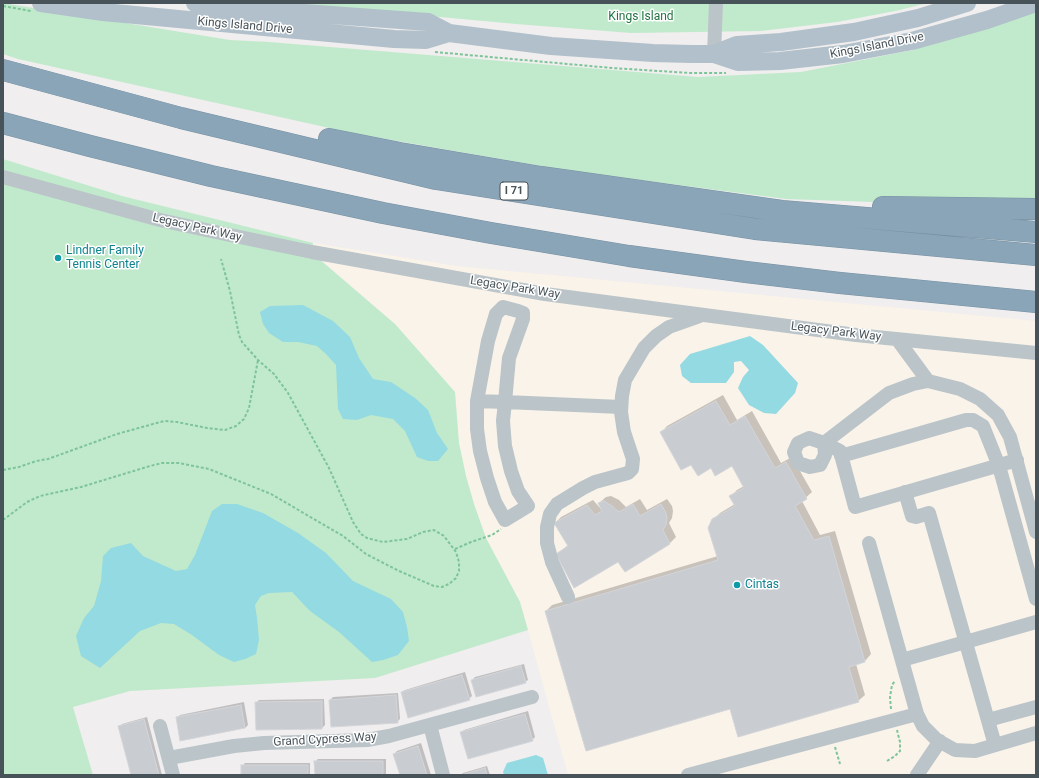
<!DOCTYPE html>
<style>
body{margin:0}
#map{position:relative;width:1039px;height:778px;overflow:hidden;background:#f0eeee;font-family:Roboto,sans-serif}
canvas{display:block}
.frame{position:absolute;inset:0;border:4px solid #485359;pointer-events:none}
</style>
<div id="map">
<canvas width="1039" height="778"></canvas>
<div class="frame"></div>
</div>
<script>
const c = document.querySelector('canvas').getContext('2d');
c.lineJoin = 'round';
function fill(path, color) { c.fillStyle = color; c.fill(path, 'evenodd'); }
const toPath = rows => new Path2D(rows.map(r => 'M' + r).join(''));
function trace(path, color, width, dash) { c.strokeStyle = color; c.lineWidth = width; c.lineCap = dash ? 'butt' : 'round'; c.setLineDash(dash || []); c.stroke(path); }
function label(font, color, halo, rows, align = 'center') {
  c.font = font + ' Roboto,sans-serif'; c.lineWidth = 3; c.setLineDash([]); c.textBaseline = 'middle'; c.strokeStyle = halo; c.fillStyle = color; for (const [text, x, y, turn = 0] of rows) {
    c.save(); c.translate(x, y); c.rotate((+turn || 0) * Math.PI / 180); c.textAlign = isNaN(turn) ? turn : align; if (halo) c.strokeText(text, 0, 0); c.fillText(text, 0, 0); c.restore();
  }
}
const commercial = toPath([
 [313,243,456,266,1036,321,1036,775,568,775,520,602,486,538,474,504,466,476,459,443,455,392,395,324,312,252]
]);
const green = toPath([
 [3,3,230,40,269,42,698,77,801,72,913,50,1036,8,1036,206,990,206,786,199,563,170,352,133,18,59,3,54],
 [289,3,927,3,900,10,837,22,761,31,631,33,516,24],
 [3,159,122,196,313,243,312,253,395,324,455,392,459,443,466,476,474,504,486,538,520,602,528,630,375,678,130,691,73,707,93,775,3,775]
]);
const water = toPath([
 [303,305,333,321,350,337,359,358,373,379,391,382,415,398,428,410,437,433,448,449,438,461,428,461,417,457,405,431,393,419,371,415,357,420,343,419,338,409,336,365,326,354,317,346,298,342,283,342,269,333,263,324,260,312,270,306],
 [750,336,763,345,798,383,795,393,776,414,764,413,749,405,738,388,743,377,749,370,741,361,734,362,734,372,726,383,691,383,682,376,680,365,690,354],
 [222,504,237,504,263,513,298,533,326,553,353,581,391,599,403,612,407,627,409,641,398,655,383,660,372,662,339,632,310,611,292,592,269,593,261,596,255,605,257,618,259,640,256,654,245,659,234,662,219,655,192,635,174,624,161,623,140,631,100,668,81,656,76,636,84,618,94,606,101,581,103,556,111,548,131,543,143,556,176,571,187,569,195,555,212,511],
 [536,755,543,758,548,775,504,775,503,772,507,763]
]);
const shadow = toPath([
 [723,395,737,420,752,411,781,463,792,457,812,492,802,501,820,535,835,531,871,654,865,661,856,664,865,695,858,701,731,708,546,611,552,605,718,556,713,520,720,513,735,504,731,496,737,490,744,486,732,465,711,467,692,463,661,433,667,426],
 [611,496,619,500,626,507,640,499,647,510,667,499,672,506,673,511,672,518,669,523,676,537,670,543,625,571,619,561,558,554,568,545,555,523,561,517,593,500,601,509,599,503,606,497],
 [524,664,528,680,525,682,472,680,475,677],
 [465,672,472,696,469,699,402,692,405,690],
 [398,693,400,719,397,722,330,700,333,697],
 [324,699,325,725,322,728,256,703,259,700],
 [244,702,248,725,245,728,177,718,180,715],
 [528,711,535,737,532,740,461,733,464,730],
 [147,717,162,775,132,775,120,727,122,724],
 [421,743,431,775,401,775,394,754,397,751],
 [318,759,386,759,386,775,316,775,315,762],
 [245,763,310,763,310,775,242,775,242,766],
 [487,766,490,775,461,775,463,773]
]);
const building = toPath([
 [716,401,730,425,745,416,775,468,786,462,807,499,795,506,814,540,829,536,865,662,849,667,859,702,738,737,730,709,586,751,545,611,718,560,708,528,712,519,735,506,729,496,744,488,732,466,715,476,711,468,698,476,691,465,681,470,660,432,716,401],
 [604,501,612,506,619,512,633,504,640,516,661,504,666,513,667,518,666,525,663,530,670,544,625,572,618,562,574,588,556,554,568,546,554,523,587,505,595,515,602,511,598,503,604,501],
 [521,666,526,683,476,697,471,680,521,666],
 [462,675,470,700,408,718,401,692,462,675],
 [396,695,398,723,331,727,329,700,396,695],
 [322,701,322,729,256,730,255,702,322,701],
 [241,705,245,728,180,741,176,717,241,705],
 [525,714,533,741,468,759,460,732,525,714],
 [144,719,159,775,131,775,118,726,144,719],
 [418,746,427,775,400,775,393,754,418,746],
 [314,761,383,761,383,775,315,775,314,761],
 [241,765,308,765,308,775,241,775,241,765],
 [485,768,487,775,461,775,485,768]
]);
const path = toPath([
 [3,6,31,11],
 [435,52,612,68,690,73,726,73],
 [3,470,19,467,36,461,48,459,117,434,164,421,177,422,207,428,225,430,236,426,244,419,249,408,258,360],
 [3,520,27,502,40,496,81,487,150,466,162,463,179,463,209,469,271,494,343,536,366,554,399,571,434,586,442,587,449,584,456,578,459,571,459,562,456,552,444,536,434,530,423,532,407,539,383,542,367,538,361,534,353,522,329,468,288,393,274,374,258,360,242,342,239,335,230,291,221,259],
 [455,549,471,542,492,535,501,529],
 [891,709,890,697,892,685,895,681],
 [835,747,840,764],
 [887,761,895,756,900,751,900,742,897,730]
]);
const minor = toPath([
 [714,54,716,3],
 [3,177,160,220,206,230,312,252,545,294,856,335,1036,353],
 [897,339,928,381],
 [477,401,488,341,496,314,503,307,518,311,523,313,523,319,509,358,505,402,503,421,505,446,511,471,518,491,528,506,505,520,495,502,487,478,480,451,477,429,477,401,505,402,621,407],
 [824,443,825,455,820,465,810,467,798,463,794,452,798,443,809,438,824,443,840,451,855,507,1017,460],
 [824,443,889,393,913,384,928,381,960,389,980,399,998,415,1010,437,1036,532],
 [841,456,966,420,973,420,983,426,999,466,1036,599],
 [905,492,912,516,916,517,929,513,995,745],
 [869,543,917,714,923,726,937,740,955,750,975,751,1036,733],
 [568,597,552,562,547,543,547,527,550,514,557,504,583,488,595,482,628,473,632,469,633,459,624,432,621,412,622,396,625,380,644,348,656,336,669,327,700,316],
 [902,660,1036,622],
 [988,720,1036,707],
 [430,725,443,775],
 [160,726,173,775],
 [169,758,234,746,264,743,367,740,389,736,532,697],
 [688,775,917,714],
 [917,775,940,741]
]);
const major = toPath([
 [41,3,103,12,394,39,426,40,449,33],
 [195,3,290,12,428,22,449,33,551,46,653,53,691,54,714,54,737,45,781,42,854,32,918,18,967,3],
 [714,54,738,62,780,61,843,54,912,41,987,20,1036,3]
]);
const highway = toPath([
 [3,70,181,118,436,179,755,229,1036,255],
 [3,123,90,146,211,176,383,213,491,233,629,256,746,272,840,283,1036,302],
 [329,139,400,153,541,177,782,211,1036,232],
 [883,207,1036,209]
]);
const markers = [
 [58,258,4,"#0f9aa8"],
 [737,585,4,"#0f9aa8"]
];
const shields = [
 [514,191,28]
];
const shieldNames = [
 ["I 71",514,191]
];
const parkNames = [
 ["Kings Island",641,17]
];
const streetNames = [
 ["Kings Island Drive",245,26,5],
 ["Kings Island Drive",877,46,-11],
 ["Legacy Park Way",197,228,13],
 ["Legacy Park Way",515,288,9],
 ["Legacy Park Way",836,332,7],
 ["Grand Cypress Way",325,740,-3]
];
const cultureNames = [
 ["Lindner Family",66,251],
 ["Tennis Center",66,265],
 ["Cintas",745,585]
];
fill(commercial, '#faf3e9');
fill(green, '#c1eacc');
fill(water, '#93dae2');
fill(shadow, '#0003');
fill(building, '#c9ccd0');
trace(building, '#d3d5d9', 1);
trace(highway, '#7691a3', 22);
trace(path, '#7dc499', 2, [3, 2]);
trace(minor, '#bbc4c9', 14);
trace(major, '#b1c0ca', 18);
trace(highway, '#8ba5b8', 21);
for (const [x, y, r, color] of markers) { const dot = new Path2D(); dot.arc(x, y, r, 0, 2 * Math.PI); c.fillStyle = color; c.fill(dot); trace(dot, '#fff', 1.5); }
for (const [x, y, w] of shields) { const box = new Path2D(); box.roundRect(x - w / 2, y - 9, w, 18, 3); c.fillStyle = '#fff'; c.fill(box); trace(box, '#485359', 1); }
label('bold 11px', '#485359', null, shieldNames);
label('12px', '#217341', '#fff', parkNames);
label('12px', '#485359', '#fff', streetNames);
label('12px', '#0d838f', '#fff', cultureNames, 'left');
</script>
